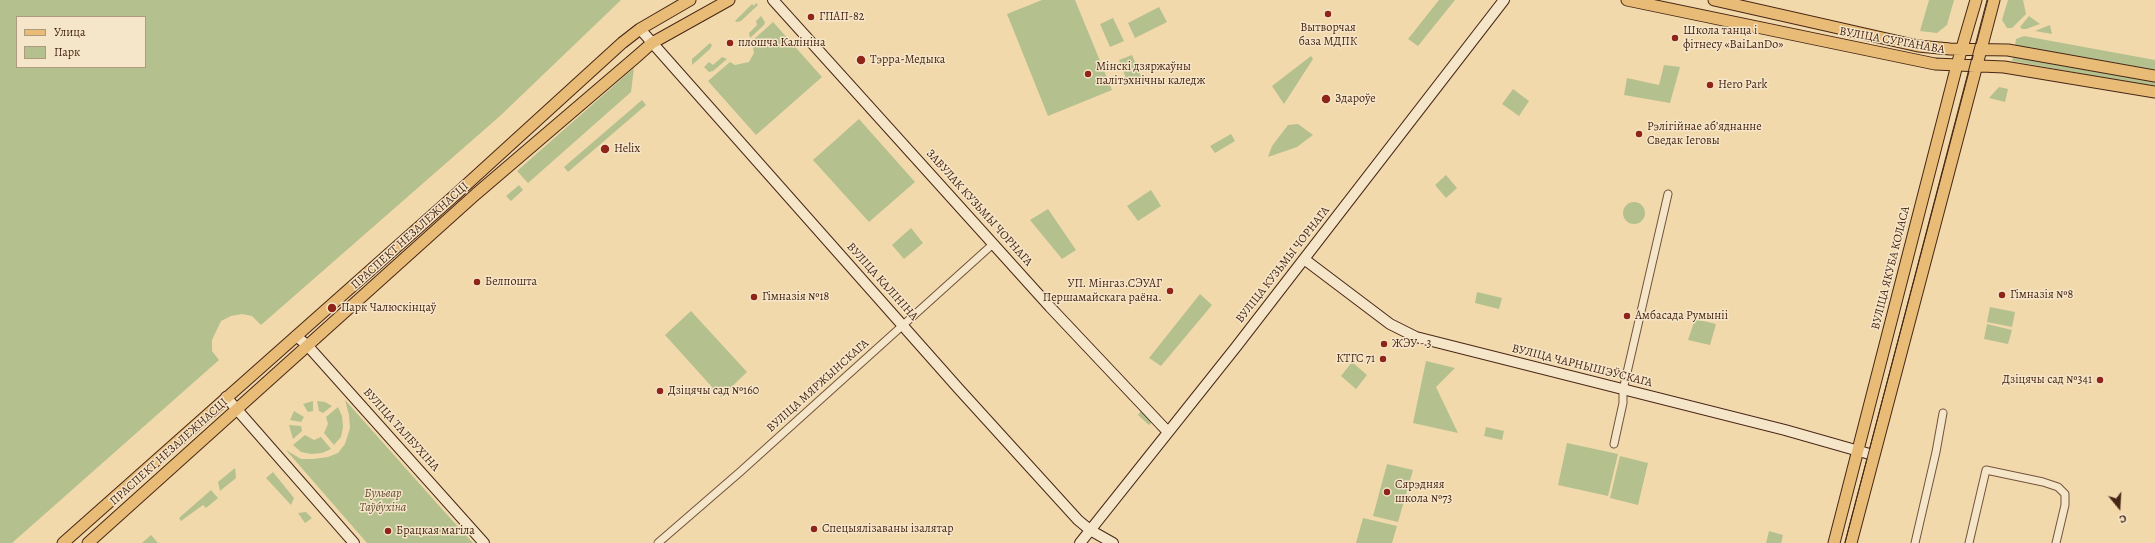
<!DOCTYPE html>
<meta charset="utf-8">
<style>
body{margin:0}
#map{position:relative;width:2155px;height:543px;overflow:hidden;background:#f1d9ac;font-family:Alegreya,serif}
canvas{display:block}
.legend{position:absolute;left:16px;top:16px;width:130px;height:52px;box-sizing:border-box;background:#f6e6c9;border:1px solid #b09981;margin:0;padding:5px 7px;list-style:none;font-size:12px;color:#482616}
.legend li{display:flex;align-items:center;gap:8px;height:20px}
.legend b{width:20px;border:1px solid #b09981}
.north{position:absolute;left:2099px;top:487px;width:40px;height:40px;-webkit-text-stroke:3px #f6e6c9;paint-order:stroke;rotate:162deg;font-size:11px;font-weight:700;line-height:16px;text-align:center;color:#482616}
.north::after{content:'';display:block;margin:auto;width:14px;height:18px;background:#482616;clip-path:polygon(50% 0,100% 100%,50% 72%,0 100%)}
</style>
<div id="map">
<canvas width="2155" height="543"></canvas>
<ul class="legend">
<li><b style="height:5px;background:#e8bc76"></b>Улица</li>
<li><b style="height:11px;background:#b4c08e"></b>Парк</li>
</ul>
<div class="north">С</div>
</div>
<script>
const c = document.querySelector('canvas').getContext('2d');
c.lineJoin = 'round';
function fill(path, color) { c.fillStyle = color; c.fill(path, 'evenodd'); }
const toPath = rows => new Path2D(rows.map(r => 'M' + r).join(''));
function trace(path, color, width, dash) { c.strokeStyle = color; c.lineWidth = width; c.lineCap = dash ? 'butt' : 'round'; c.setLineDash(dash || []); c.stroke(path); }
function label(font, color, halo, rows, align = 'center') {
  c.font = font + ' Alegreya,serif'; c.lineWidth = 3; c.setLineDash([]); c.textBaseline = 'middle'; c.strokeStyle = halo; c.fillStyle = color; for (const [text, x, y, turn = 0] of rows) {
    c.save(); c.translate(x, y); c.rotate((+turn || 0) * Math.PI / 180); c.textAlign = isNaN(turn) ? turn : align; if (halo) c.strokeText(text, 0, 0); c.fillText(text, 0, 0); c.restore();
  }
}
const green = toPath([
 [0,0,621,0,500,116,261,325,252,316,242,314,231,316,221,321,212,340,212,351,219,360,12,543,0,543],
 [17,17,145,17,145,67,17,67],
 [1042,0,1075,0,1112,90,1048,116,1007,14],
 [1439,0,1455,0,1418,46,1408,39],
 [1929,0,1954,0,1947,25,1937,33,1920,31],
 [2008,0,2023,0,2026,14,2012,28,2007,28,2002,20],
 [756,3,758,5,741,21,737,22,735,21,752,4,754,6],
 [1159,7,1167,22,1135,38,1128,23],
 [761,16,765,22,764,25,750,38,749,33,757,25,756,21],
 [2029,16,2040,24,2026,29,2022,29,2020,27],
 [1113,18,1124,41,1110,47,1100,24],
 [773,22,822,77,756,135,708,81,730,62,735,65,749,62,754,53,752,41],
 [2050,25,2052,34,2035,31],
 [2024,36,2155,60,2155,70,2015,46,2016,39],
 [710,43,712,45,710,49,692,65,692,59],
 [1132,55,1143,81,1129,86,1119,60],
 [1311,56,1313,59,1284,104,1272,86],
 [722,57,727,59,713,71,709,72,704,67,709,62,713,65],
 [2013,57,2155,82,2155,87,2012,61],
 [1664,65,1680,67,1670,103,1624,95,1627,78,1659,85],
 [634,68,631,92,528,183,517,171],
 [1999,87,2008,89,2005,102,1989,98],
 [1513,89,1529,101,1519,116,1502,104],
 [642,100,646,105,568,172,564,167],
 [859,119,915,182,869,222,813,160],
 [1298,124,1313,135,1297,147,1268,157,1272,146,1288,125],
 [1231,134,1235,141,1215,153,1210,146],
 [1446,175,1457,188,1446,198,1435,185],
 [519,185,523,190,511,201,506,196],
 [1151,190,1161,206,1138,221,1127,206],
 '1623 213a11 11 0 1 1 22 0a11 11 0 1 1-22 0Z',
 [1048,209,1076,250,1062,259,1030,220],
 [911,228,923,243,904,259,892,245],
 [1477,292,1502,298,1499,309,1475,303],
 [1200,294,1212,305,1161,366,1149,358],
 [1990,307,2015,312,2012,327,1987,322],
 [691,311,747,372,721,397,665,335],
 [1695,319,1716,324,1710,345,1688,340],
 [1987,324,2012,330,2008,344,1984,339],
 [1426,361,1455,368,1436,387,1458,433,1413,423],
 [1352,362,1367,375,1356,389,1341,376],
 [345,400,441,508,473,543,367,543,286,450,301,459,313,459,328,457,338,453,345,444,350,428,349,415],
 [313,401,313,411,308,412,303,404],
 [317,401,325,402,332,406,323,413,319,411],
 [338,407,342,416,343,427,341,437,334,445,324,433,328,424,326,417],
 [294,411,304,417,301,422,290,420],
 [1141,411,1152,422,1149,425,1138,415],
 [289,425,301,426,302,431,293,439],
 [1486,427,1504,431,1502,440,1484,436],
 [305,435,314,440,321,437,331,449,322,453,311,454,301,452,293,445],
 [1567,443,1618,454,1608,496,1558,485],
 [1620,456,1648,463,1638,505,1610,498],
 [1387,464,1413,470,1398,522,1373,516],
 [235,468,236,478,220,491,218,482],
 [273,472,294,498,291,505,266,478],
 [211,490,218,498,206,508,203,505,181,521,179,518],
 [306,512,312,518,305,523,298,513],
 [1363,518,1397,526,1392,543,1356,543],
 [1769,531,1783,535,1781,543,1766,543],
 [151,535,158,543,142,543]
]);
const street = toPath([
 [1614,444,1623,403,1623,390,1668,194],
 [658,543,740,472,993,244],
 [1915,543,1936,452,1943,413],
 [1969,543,1986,470,2043,482,2058,487,2065,494,2065,505,2056,543]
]);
const secondary = toPath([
 [773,0,1050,307,1168,432],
 [640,29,958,388,1078,520,1090,530,1113,543],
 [1304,259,1390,324,1416,337,1785,430,1873,455],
 [296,336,307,345,484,543],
 [226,397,354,543],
 [1080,543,1236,347,1504,0]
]);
const primary = toPath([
 [1627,0,1935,64,2004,67,2155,92],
 [1714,0,1918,46,1950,49,2008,50,2155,76],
 [63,543,454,196,622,43,640,29,690,0],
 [88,543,476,194,635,58,652,43,729,0],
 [1834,543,1957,65,1976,0],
 [1851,543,1994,0]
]);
const tram = toPath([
 [1845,543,1987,0]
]);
const markers = [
 [1328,14,4,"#8f2418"],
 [811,17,4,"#8f2418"],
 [1675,38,4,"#8f2418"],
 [730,43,4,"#8f2418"],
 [861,60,5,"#8f2418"],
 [1088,74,4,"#8f2418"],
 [1710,85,4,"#8f2418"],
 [1326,99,5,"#8f2418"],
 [1639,134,4,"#8f2418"],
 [605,149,5,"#8f2418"],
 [477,282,4,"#8f2418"],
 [1170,291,4,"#8f2418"],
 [2002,295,4,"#8f2418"],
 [754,297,4,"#8f2418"],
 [332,308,5,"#8f2418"],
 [1627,316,4,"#8f2418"],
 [1384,344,4,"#8f2418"],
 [1383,359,4,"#8f2418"],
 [2100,380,4,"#8f2418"],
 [660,391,4,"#8f2418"],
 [1387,492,4,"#8f2418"],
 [814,529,4,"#8f2418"],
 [388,531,4,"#8f2418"]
];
const poiNames = [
 ["ГПАП-82",819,17],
 ["Вытворчая",1328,28,"center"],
 ["база МДПК",1328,42,"center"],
 ["Школа танца і",1683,31],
 ["фітнесу «BaiLanDo»",1683,45],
 ["плошча Калініна",738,43],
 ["Тэрра-Медыка",870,60],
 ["Мінскі дзяржаўны",1096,67],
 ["палітэхнічны каледж",1096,81],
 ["Hero Park",1718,85],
 ["Здароўе",1335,99],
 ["Рэлігійнае абʼяднанне",1647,127],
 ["Сведак Іеговы",1647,141],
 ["Helix",614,149],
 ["Белпошта",485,282],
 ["УП. Мінгаз.СЭУАГ",1162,284,"right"],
 ["Першамайскага раёна.",1162,298,"right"],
 ["Гімназія №8",2010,295],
 ["Гімназія №18",762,297],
 ["Парк Чалюскінцаў",341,308],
 ["Амбасада Румыніі",1635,316],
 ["ЖЭУ - 3",1392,344],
 ["КТГС 71",1375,359,"right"],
 ["Дзіцячы сад №341",2092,380,"right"],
 ["Дзіцячы сад №160",668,391],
 ["Сярэдняя",1395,485],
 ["школа №73",1395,499],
 ["Спецыялізаваны ізалятар",822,529],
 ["Брацкая магіла",396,531]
];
const streetNames = [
 ["ВУЛІЦА СУРГАНАВА",1892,41,10],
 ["ЗАВУЛАК КУЗЬМЫ ЧОРНАГА",979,208,48],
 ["ПРАСПЕКТ НЕЗАЛЕЖНАСЦІ",410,236,-42],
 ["ВУЛІЦА КУЗЬМЫ ЧОРНАГА",1283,265,-52],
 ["ВУЛІЦА ЯКУБА КОЛАСА",1891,268,-76],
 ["ВУЛІЦА КАЛІНІНА",882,282,48],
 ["ВУЛІЦА ЧАРНЫШЭЎСКАГА",1582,366,14],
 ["ВУЛІЦА МЯРЖЫНСКАГА",818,386,-42],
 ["ВУЛІЦА ТАЛБУХІНА",401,430,48],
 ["ПРАСПЕКТ НЕЗАЛЕЖНАСЦІ",169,452,-42]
];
const parkNames = [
 ["Бульвар",383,494],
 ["Таўбухіна",383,508]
];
fill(green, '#b4c08e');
trace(street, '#72533c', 9);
trace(secondary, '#482616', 12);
trace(primary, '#482616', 13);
trace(street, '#f6e6c9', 7);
trace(secondary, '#f6e6c9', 10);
trace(primary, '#e8bc76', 11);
trace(tram, '#482616', 1);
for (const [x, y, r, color] of markers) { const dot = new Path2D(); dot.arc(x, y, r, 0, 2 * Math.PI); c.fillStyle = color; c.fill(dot); trace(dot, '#f6e6c9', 1.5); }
label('12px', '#482616', '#f6e6c9', poiNames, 'left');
label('12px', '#482616', '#f6e6c9', streetNames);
label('italic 12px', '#634c34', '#f6e6c9', parkNames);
</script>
